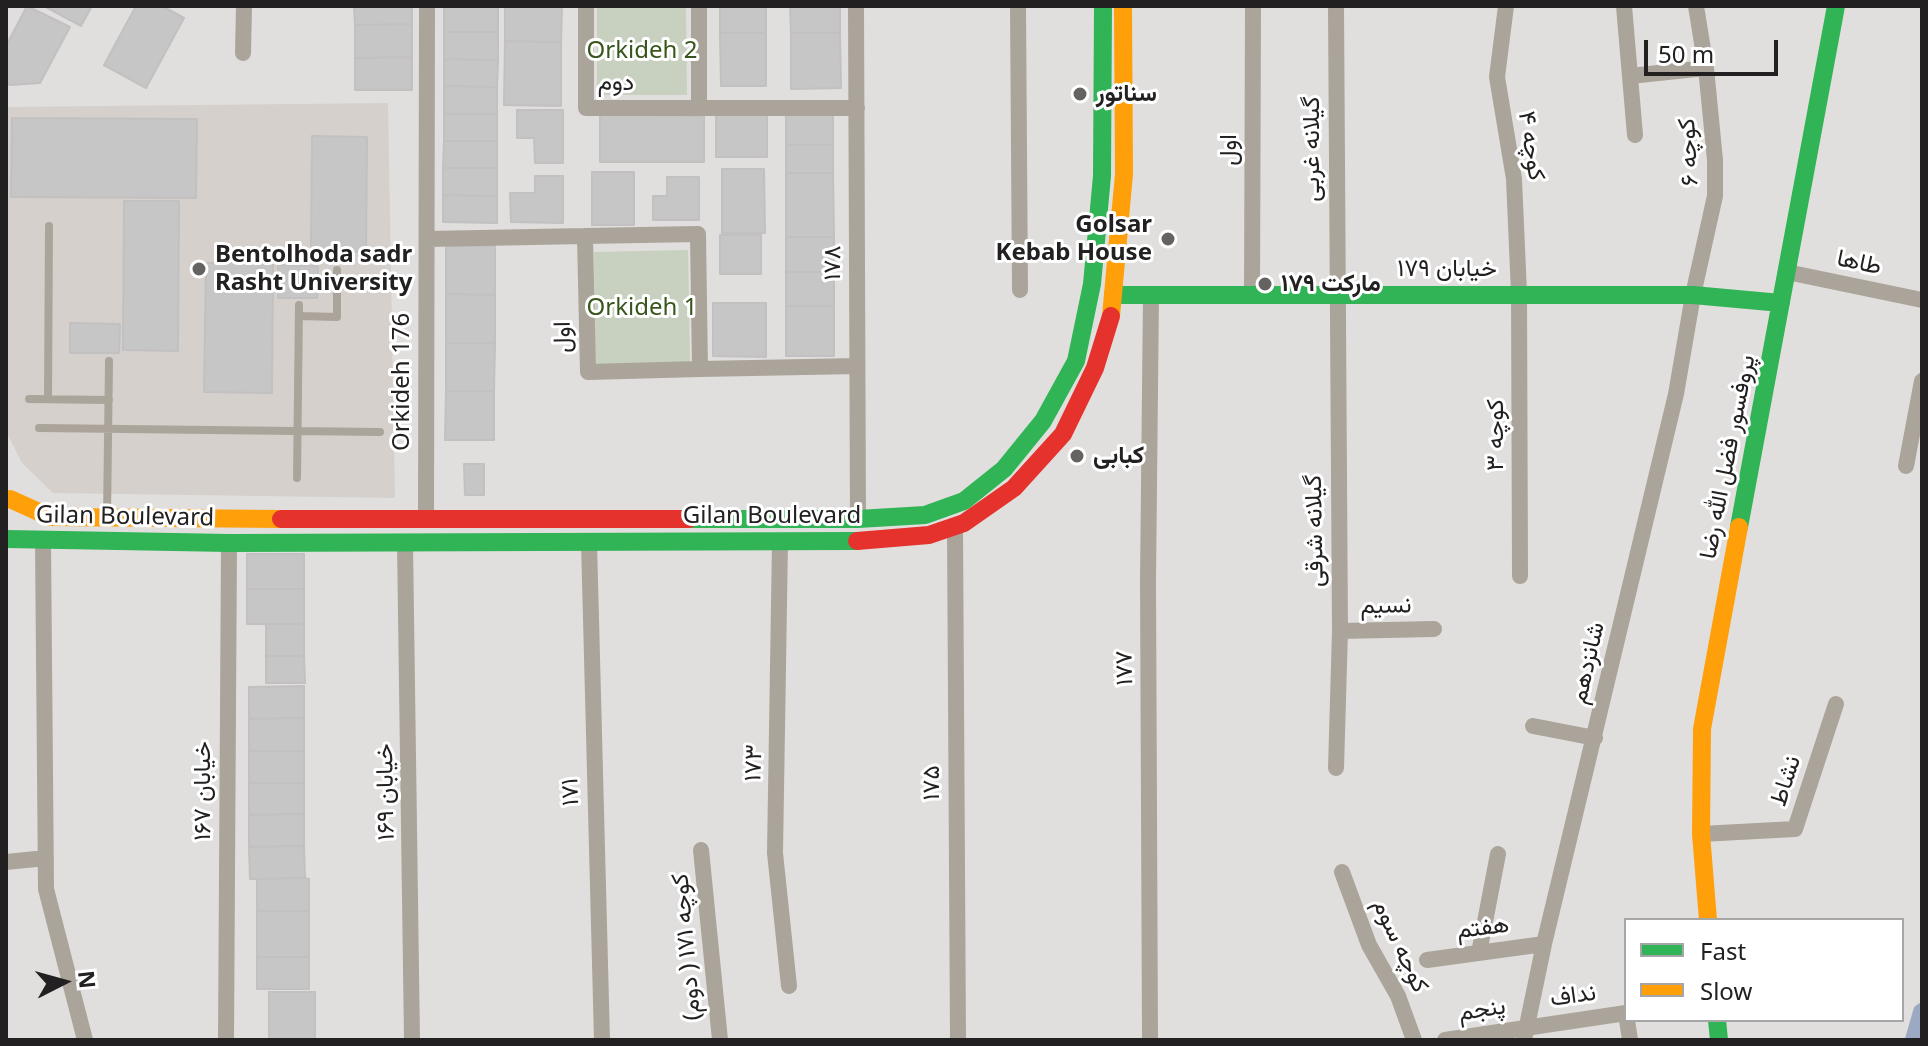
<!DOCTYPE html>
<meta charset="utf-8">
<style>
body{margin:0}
#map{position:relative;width:1928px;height:1046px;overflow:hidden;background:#e1dfdd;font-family:"Noto Sans",sans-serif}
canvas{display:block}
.frame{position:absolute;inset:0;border:8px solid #222020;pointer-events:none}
.legend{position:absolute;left:1624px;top:918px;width:280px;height:104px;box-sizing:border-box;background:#fff;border:2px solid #a7a6a6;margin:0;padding:10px 14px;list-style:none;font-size:24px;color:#222020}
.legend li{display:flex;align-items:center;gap:16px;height:40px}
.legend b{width:40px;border:2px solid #a7a6a6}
.north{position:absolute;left:24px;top:942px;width:80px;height:80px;-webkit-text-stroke:6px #fff;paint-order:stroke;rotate:84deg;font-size:22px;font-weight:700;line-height:32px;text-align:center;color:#222020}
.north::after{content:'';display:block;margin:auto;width:28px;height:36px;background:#222020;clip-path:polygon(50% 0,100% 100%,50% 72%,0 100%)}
.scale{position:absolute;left:1644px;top:40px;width:134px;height:36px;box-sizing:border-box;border:4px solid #222020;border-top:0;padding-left:10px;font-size:24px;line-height:28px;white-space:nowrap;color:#222020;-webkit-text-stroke:6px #fff;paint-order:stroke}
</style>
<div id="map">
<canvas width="1928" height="1046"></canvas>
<div class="frame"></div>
<ul class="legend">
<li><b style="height:10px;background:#30b455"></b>Fast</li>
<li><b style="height:10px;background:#ff9f0a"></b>Slow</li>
</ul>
<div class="north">N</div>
<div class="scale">50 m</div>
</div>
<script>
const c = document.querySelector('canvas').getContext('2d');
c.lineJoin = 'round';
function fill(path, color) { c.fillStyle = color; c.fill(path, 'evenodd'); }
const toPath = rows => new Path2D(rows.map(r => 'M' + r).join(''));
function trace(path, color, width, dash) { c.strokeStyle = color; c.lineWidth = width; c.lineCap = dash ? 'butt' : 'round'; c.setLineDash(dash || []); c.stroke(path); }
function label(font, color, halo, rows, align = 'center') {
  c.font = font + ' "Noto Sans",Vazirmatn,sans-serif'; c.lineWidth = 6; c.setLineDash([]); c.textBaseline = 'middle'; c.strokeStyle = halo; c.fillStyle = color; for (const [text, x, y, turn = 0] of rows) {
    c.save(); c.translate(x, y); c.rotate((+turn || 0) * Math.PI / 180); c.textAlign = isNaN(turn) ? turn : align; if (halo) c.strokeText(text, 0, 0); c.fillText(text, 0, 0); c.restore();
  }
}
const built = toPath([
 [388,103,395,498,53,493,22,463,6,431,6,107]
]);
const green = toPath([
 [597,6,686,6,687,95,597,95],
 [688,250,690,364,595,365,594,252]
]);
const canal = toPath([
 [1914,1040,1922,1012]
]);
const building = toPath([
 [27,6,70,27,40,83,10,85,6,83,6,46,27,6],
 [44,6,92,6,81,26,44,6],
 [136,6,162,6,184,18,146,88,104,65,136,6],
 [354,6,412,6,412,24,355,25,354,6],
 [444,6,498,6,498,32,444,32,444,6],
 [505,6,562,6,561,42,505,41,505,6],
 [720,6,766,6,766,33,720,33,720,6],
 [790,6,840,6,840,33,791,33,790,6],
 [412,24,412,57,355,58,355,25,412,24],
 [444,32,498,32,498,60,444,59,444,32],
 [720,33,766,33,766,86,721,86,720,33],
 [791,33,840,33,841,88,791,89,791,33],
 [505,41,561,42,561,106,504,105,505,41],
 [412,57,412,90,355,90,355,58,412,57],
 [444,59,498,60,497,87,444,86,444,59],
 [444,86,497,87,497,114,444,114,444,86],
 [517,110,563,110,563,163,535,163,534,138,517,138,517,110],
 [786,112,833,112,833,145,786,145,786,112],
 [444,114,497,114,497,141,444,141,444,114],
 [600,115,704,116,704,162,600,162,600,115],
 [716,115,767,115,767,157,716,157,716,115],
 [12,118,197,119,196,198,11,197,12,118],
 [312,136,367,137,366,252,311,252,312,136],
 [444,141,497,141,497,168,443,168,444,141],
 [786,145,833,145,833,173,786,173,786,145],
 [443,168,497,168,497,196,443,195,443,168],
 [722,169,764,169,765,233,722,233,722,169],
 [592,172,634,172,634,225,592,225,592,172],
 [786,173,833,173,834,237,786,237,786,173],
 [535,176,563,176,563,223,511,222,510,193,535,193,535,176],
 [667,177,699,177,699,220,653,220,653,196,667,196,667,177],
 [443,195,497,196,497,223,443,222,443,195],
 [124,201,179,201,178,351,123,350,124,201],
 [720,235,761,235,761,274,720,274,720,235],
 [786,237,834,237,834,272,786,272,786,237],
 [446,246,495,246,495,295,446,294,446,246],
 [206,263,273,263,272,393,204,392,206,263],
 [278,265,318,266,317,298,278,298,278,265],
 [786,272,834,272,834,306,786,306,786,272],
 [446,294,495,295,495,343,446,343,446,294],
 [713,303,766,303,766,357,713,356,713,303],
 [786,306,834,306,834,356,786,356,786,306],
 [70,323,120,324,119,353,70,353,70,323],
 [446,343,495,343,494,391,446,391,446,343],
 [446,391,494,391,494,440,445,440,446,391],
 [464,464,484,464,484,495,465,495,464,464],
 [247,554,304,554,304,589,247,589,247,554],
 [247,589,304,589,304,624,247,624,247,589],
 [266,624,304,624,304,656,266,656,266,624],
 [266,656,304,656,305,683,266,683,266,656],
 [304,686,304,718,249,719,249,687,304,686],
 [304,718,304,751,249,751,249,719,304,718],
 [249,751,304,751,304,783,249,783,249,751],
 [249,783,304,783,304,814,249,815,249,783],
 [304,814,304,846,249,847,249,815,304,814],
 [304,846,305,878,250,879,249,847,304,846],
 [305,878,309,879,309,911,257,911,257,879,305,878],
 [257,911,309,911,309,957,257,957,257,911],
 [257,957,309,957,309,989,257,989,257,957],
 [269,992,315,992,315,1040,269,1040,269,992]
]);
const lane = toPath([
 [299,316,337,317,337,270],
 [29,399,109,400],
 [48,399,49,226],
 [39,428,380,432],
 [297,478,299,305],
 [107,518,109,361]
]);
const street = toPath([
 [586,6,586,108,699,108,699,6],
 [856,6,858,519],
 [1018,6,1020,290],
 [1506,6,1497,77,1514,179,1519,293,1520,576],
 [1624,6,1635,135],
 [243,53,244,6],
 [1630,76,1706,68],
 [699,108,857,108],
 [698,234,700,369,588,372,585,236,698,234],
 [427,239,585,236],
 [1787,272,1922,300],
 [1252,294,1253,6],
 [700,369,857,366],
 [1906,466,1922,381],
 [426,519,427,6],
 [955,526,958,1040],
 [43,540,46,889,85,1040],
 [589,542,602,1040],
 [780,542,775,853,789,986],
 [405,543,412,1040],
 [1340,631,1434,629],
 [1533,726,1595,738],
 [1336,768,1340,631,1336,6],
 [1701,834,1795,829,1836,704],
 [701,850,720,1040],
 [6,862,46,858],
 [1342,872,1369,945,1398,996,1414,1040],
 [1479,953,1498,854],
 [1427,960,1544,944],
 [1627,1020,1630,1040],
 [226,1040,229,543],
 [1150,1040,1148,580,1151,295],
 [1445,1040,1626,1013],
 [1524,1040,1544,944,1676,394,1693,295,1715,196,1715,160,1706,68,1696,6]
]);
const fast = toPath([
 [1113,295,1693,295,1781,303],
 [689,519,858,519,925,515,964,501,1004,469,1043,421,1076,361,1092,284,1102,176,1103,6],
 [1739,527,1836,6],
 [6,539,229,543,857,541],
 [1717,1020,1719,1040]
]);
const slow = toPath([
 [1111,316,1124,174,1123,6],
 [10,499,50,517,281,519],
 [1708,920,1701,834,1702,729,1739,527]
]);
const jam = toPath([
 [281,519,689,519],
 [857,541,929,535,964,523,1014,488,1063,434,1095,368,1111,316]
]);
const markers = [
 [1080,94,8,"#656362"],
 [1168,239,8,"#656362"],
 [199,269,8,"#656362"],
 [1265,284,8,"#656362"],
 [1077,456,8,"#656362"]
];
const parkNames = [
 ["Orkideh 2",642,51],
 ["Orkideh 1",642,308]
];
const streetNames = [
 ["دوم",616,83,1],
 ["کوچه ۴",1531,146,81],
 ["گیلانه غربی",1312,149,-90],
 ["اول",1229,150,-90],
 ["کوچه ۶",1689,152,-93],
 ["۱۷۸",833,263,-90],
 ["طاها",1859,263,12],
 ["خیابان ۱۷۹",1447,269],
 ["اول",563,337,-91],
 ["Orkideh 176",402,382,-90],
 ["کوچه ۳",1496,435,-90],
 ["پروفسور فضل الله رضا",1728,457,-79],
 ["Gilan Boulevard",772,516],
 ["Gilan Boulevard",125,517,1],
 ["گیلانه شرقی",1315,531,-91],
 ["نسیم",1386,606,-1],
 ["شانزدهم",1588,663,-77],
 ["۱۷۷",1125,668,-91],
 ["۱۷۳",754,763,-88],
 ["نشاط",1786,781,-72],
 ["۱۷۵",932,783,-90],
 ["خیابان ۱۶۷",203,791,-90],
 ["خیابان ۱۶۹",386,792,-91],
 ["۱۷۱",571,792,-92],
 ["هفتم",1483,928,-7],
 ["کوچه سوم",1400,946,65],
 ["کوچه ۱۷۱ ( دوم)",687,947,-95],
 ["نداف",1573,996,-8],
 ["پنجم",1482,1010,-9]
];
const poiNames = [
 ["سناتور",1096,94],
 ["Golsar",1152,225,"right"],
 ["Kebab House",1152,253,"right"],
 ["Bentolhoda sadr",215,255],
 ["Rasht University",215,283],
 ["۱۷۹ مارکت",1281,284],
 ["کبابی",1093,456]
];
fill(built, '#d6d0cc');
fill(green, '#c8d1bf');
trace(canal, '#9baac2', 18);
fill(building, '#c7c6c6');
trace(building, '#c2c0c0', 2);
trace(lane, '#aba49a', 8);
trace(street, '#aba49a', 16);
trace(fast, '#30b455', 18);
trace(slow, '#ff9f0a', 18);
trace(jam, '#e5322d', 18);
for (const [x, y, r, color] of markers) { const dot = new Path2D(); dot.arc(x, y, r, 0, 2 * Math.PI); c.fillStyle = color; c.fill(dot); trace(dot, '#fff', 3); }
label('24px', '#38551c', '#fff', parkNames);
label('24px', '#222020', '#fff', streetNames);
label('bold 24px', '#222020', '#fff', poiNames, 'left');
</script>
